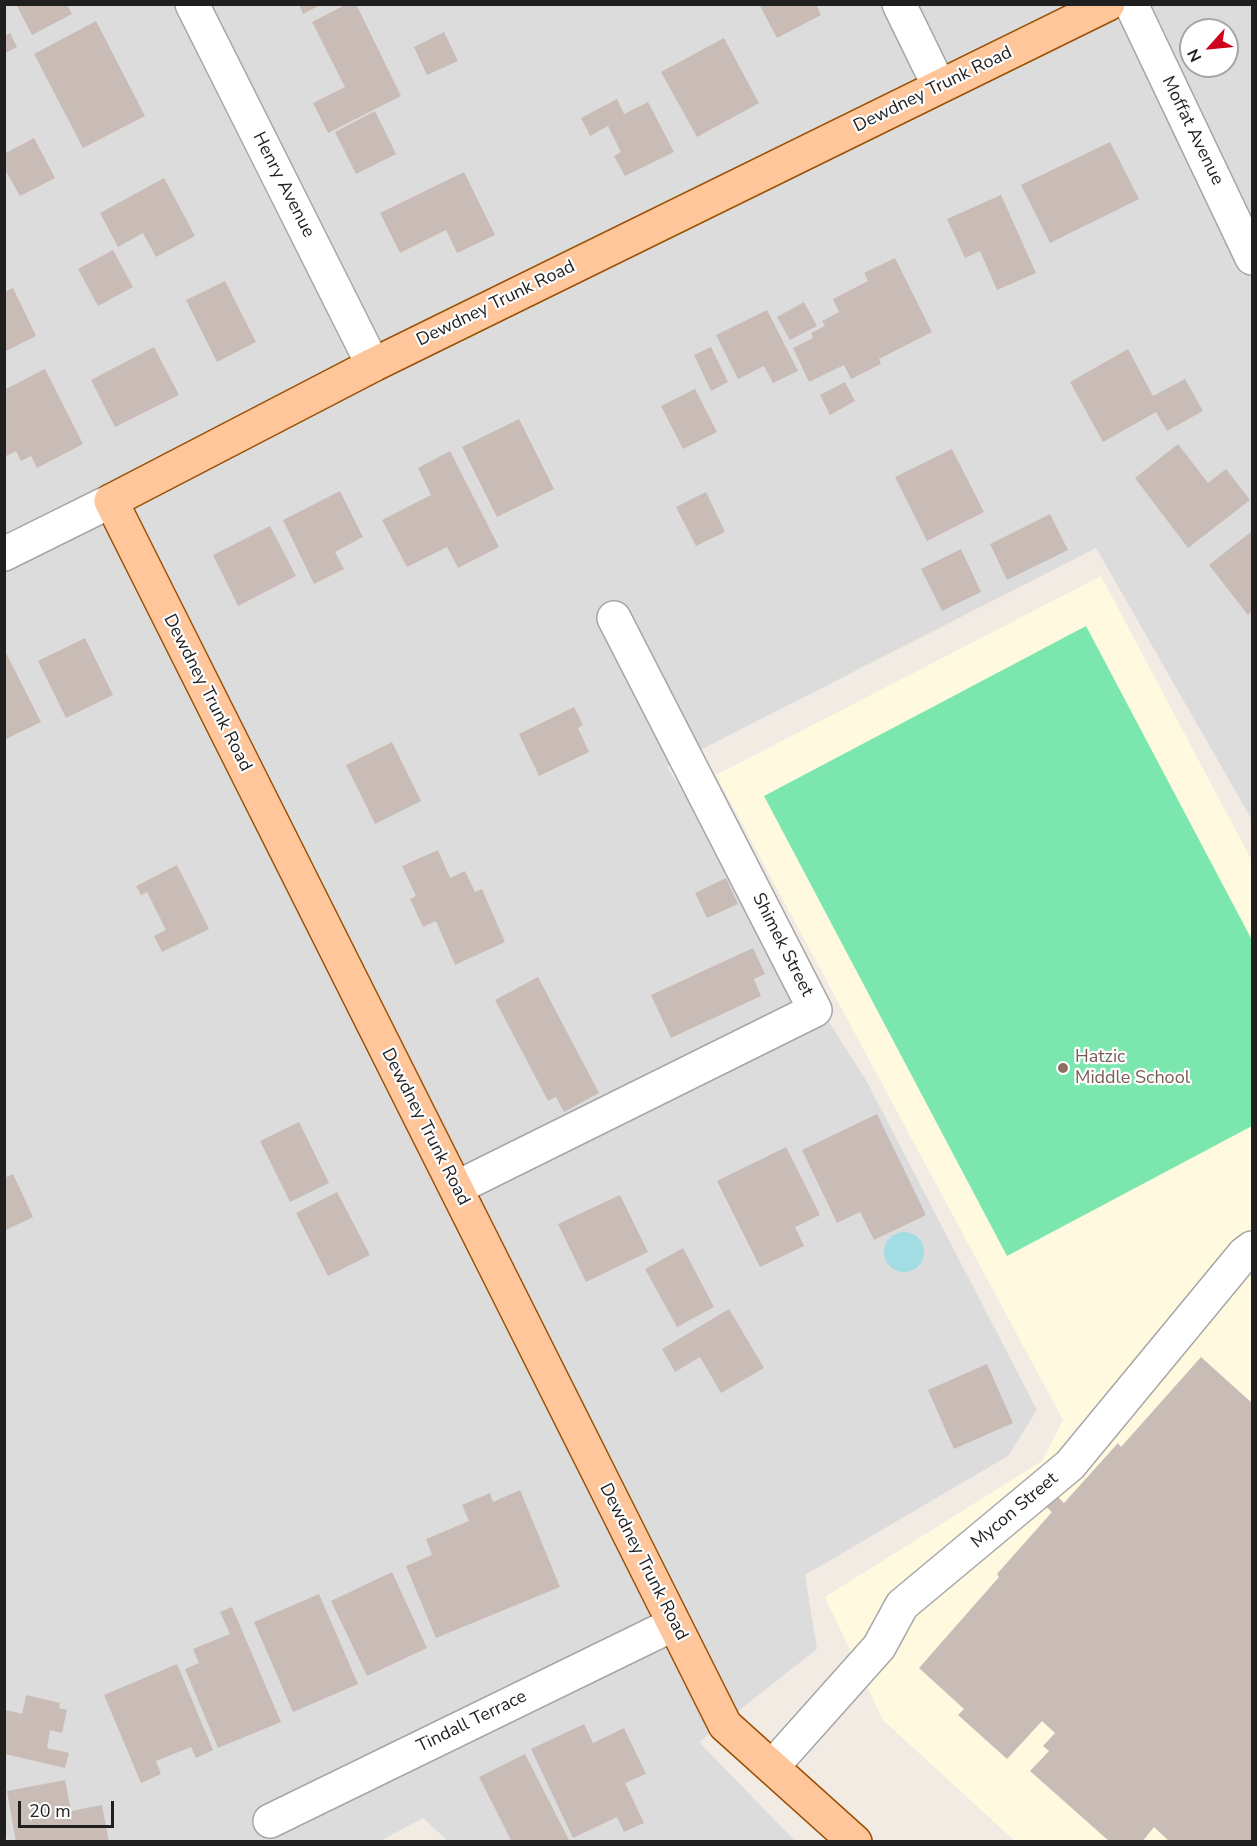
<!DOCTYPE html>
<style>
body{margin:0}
#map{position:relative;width:1257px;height:1846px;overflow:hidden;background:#f1ebe4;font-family:"Nunito Sans",sans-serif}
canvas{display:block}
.frame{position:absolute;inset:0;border:6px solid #1f1f1f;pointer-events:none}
.north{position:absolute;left:1179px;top:18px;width:60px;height:60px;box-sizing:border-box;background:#fff;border:2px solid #a5a5a5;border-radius:50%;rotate:243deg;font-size:16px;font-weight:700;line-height:24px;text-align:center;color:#1f1f1f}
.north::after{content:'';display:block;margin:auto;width:21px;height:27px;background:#ce001e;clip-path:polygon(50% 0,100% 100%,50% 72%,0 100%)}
.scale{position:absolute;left:18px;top:1801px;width:96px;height:27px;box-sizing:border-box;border:3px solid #1f1f1f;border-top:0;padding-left:8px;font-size:18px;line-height:21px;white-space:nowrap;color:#1f1f1f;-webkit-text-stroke:4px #fff;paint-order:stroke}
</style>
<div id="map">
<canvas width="1257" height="1846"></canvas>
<div class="frame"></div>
<div class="north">N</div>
<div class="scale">20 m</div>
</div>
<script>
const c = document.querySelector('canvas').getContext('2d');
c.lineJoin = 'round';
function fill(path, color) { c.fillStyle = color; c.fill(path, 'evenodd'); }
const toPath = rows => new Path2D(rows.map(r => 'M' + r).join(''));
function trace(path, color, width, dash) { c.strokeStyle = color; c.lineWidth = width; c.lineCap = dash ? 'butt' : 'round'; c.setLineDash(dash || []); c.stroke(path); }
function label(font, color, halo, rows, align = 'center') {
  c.font = font + ' "Nunito Sans",sans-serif'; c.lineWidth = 4.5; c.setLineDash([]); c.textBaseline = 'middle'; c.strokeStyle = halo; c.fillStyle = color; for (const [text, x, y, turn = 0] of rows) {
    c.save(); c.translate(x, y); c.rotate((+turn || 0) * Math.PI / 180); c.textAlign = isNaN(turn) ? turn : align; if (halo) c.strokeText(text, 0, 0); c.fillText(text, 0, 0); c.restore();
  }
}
const residential = toPath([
 [4,5,1252,5,1252,820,1096,548,667,767,867,1082,1037,1410,1008,1456,805,1575,817,1649,699,1742,795,1841,448,1841,423,1818,380,1841,8,1841,4,1832],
 [1191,30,1227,30,1227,66,1191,66]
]);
const education = toPath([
 [1101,576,1252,861,1252,1841,1015,1841,883,1720,825,1597,1042,1461,1063,1420,716,775]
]);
const pitch = toPath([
 [1086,626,1252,940,1252,1126,1007,1256,764,796]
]);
const water = toPath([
 '884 1252a20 20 0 1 1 40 0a20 20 0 1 1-40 0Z'
]);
const building = toPath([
 [16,4,67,4,72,14,32,35],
 [299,4,322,4,303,14],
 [347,4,356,4,401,96,328,133,313,103,345,87,312,22],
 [759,4,816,4,821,15,777,38],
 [96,21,145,116,83,148,34,54],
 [444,32,458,61,427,75,414,47],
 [10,33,17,47,4,54,4,36],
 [724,38,759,103,697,137,661,72],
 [617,99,624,114,648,102,674,152,625,176,614,156,621,152,608,126,590,136,581,118],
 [375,111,396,154,356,174,335,132],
 [34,138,55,178,20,196,4,168,4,154],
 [1110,142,1139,199,1050,243,1021,185],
 [464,172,495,235,457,253,446,230,400,253,380,213],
 [164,178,195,236,156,257,143,233,118,247,100,213],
 [1001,195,1036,273,997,290,980,251,965,258,947,219],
 [113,250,133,287,98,306,78,269],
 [895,258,932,332,879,359,881,364,851,379,844,365,809,382,793,348,813,338,811,333,825,326,822,321,839,312,833,299,868,281,864,273],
 [225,281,256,342,217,362,186,300],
 [13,288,36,336,4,352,4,292],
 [804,302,817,326,790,340,777,317],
 [767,310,798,371,773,383,764,366,738,379,716,335],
 [154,347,179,395,115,427,91,380],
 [711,347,728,382,711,391,694,355],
 [1128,349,1153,396,1185,379,1203,411,1167,431,1156,412,1103,442,1070,382],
 [45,369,83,444,37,468,31,456,21,461,16,451,4,457,4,390],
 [845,382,855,401,830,415,820,395],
 [695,389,717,432,683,449,661,406],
 [519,419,554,489,497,517,462,447],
 [1178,444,1208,483,1226,469,1250,500,1188,548,1135,478],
 [952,449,984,512,927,541,895,477],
 [450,451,499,547,458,568,447,547,407,567,382,520,431,495,418,468],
 [340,491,363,537,335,552,344,569,314,584,283,520],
 [706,492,725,532,696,546,676,507],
 [1050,514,1068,550,1007,580,990,544],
 [270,526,296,576,238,606,213,555],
 [1252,531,1252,611,1248,615,1209,565],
 [961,549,981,592,942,611,921,569],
 [85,638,113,695,66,718,38,661],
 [4,649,41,722,4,740],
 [574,707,583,725,578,728,589,752,539,776,519,734],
 [392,742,421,801,375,824,346,765],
 [438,850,450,878,465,871,475,892,482,889,505,942,455,965,436,921,423,927,410,899,416,896,402,866],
 [177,865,209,929,162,952,154,936,166,930,147,892,141,895,136,886],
 [726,878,738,904,707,918,695,893],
 [753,948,765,974,754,979,761,996,671,1038,651,995],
 [538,977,599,1093,564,1112,556,1097,548,1101,495,1000],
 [877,1114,926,1215,874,1240,860,1212,837,1223,802,1150],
 [299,1122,329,1183,290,1202,260,1141],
 [786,1147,820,1215,795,1227,804,1246,760,1267,717,1181],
 [13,1174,33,1217,4,1231,4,1178],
 [337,1192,370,1255,328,1276,296,1213],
 [620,1195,648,1252,586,1282,558,1224],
 [683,1248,714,1307,677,1327,645,1269],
 [729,1309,764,1368,721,1393,700,1357,675,1372,662,1349],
 [1201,1357,1252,1403,1252,1842,1170,1842,1154,1827,1142,1842,1110,1842,1030,1771,1049,1751,1043,1746,1055,1733,1042,1721,1007,1759,958,1715,964,1709,919,1668,999,1577,997,1574,1052,1512,1044,1505,1054,1493,1064,1503,1118,1443,1121,1447],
 [987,1364,1013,1423,954,1449,928,1390],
 [520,1490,560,1587,436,1638,406,1566,432,1555,426,1539,469,1521,462,1505,490,1493,493,1502],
 [392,1572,427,1648,367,1676,331,1601],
 [319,1594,358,1684,293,1712,254,1622],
 [232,1607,281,1722,218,1748,185,1669,199,1663,193,1649,230,1634,220,1612],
 [177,1664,213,1750,196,1758,191,1747,156,1761,161,1774,141,1783,104,1695],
 [26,1695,60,1703,59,1708,67,1710,62,1733,50,1730,47,1748,69,1753,65,1768,5,1754,6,1710,22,1714],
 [584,1724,593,1743,624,1728,646,1774,625,1783,644,1823,624,1832,617,1817,573,1838,531,1749],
 [525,1754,570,1842,512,1842,479,1777],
 [65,1780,71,1811,102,1805,109,1842,16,1842,7,1791]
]);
const minor = toPath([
 [192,4,373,365],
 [899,4,939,86],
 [1131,4,1252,258],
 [4,554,111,501],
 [456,1188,815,1010,614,618],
 [772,1767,879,1647,902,1605,1070,1465,1244,1254,1252,1248],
 [270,1821,674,1624]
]);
const major = toPath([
 [855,1842,725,1725,111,501,373,365,1108,4]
]);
const markers = [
 [1063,1068,6,"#8d6e63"]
];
const streetNames = [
 ["Dewdney Trunk Road",933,90,-26],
 ["Moffat Avenue",1192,131,64],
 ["Henry Avenue",283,185,63],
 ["Dewdney Trunk Road",496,304,-26],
 ["Dewdney Trunk Road",207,693,63],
 ["Shimek Street",782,945,63],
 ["Dewdney Trunk Road",425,1127,63],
 ["Mycon Street",1015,1511,-40],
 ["Dewdney Trunk Road",643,1562,63],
 ["Tindall Terrace",472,1722,-26]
];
const educationNames = [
 ["Hatzic",1075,1058],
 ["Middle School",1075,1079]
];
fill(residential, '#dddcdc');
fill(education, '#fffadf');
fill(pitch, '#7be7ae');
fill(water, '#a1dde2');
fill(building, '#c9bcb7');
trace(minor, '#a6a6a6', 36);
trace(major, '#9a5000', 36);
trace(minor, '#fff', 33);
trace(major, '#ffc59b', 33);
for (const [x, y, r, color] of markers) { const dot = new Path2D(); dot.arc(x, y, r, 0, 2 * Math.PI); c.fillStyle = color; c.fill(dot); trace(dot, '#fff', 2); }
label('18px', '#1f1f1f', '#fff', streetNames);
label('18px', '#785e54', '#fff', educationNames, 'left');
</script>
